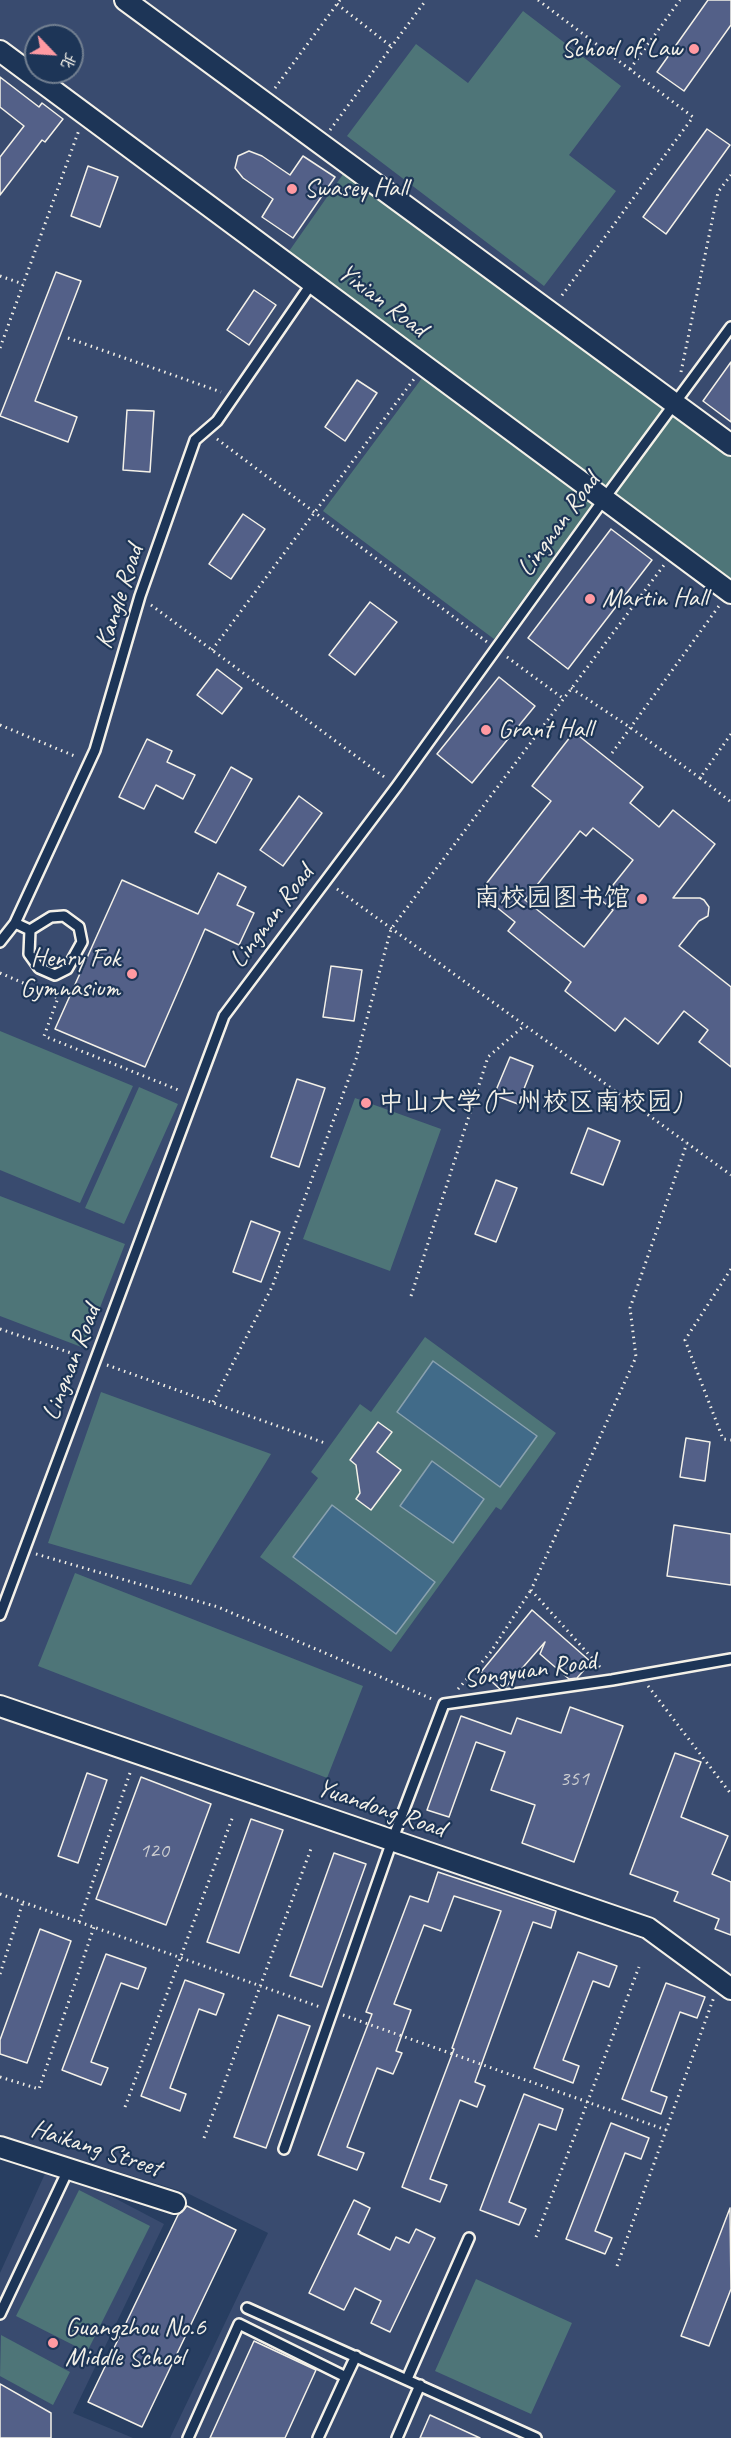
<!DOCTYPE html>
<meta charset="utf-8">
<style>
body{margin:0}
#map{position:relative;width:731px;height:2438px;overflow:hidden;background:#283e61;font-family:Caveat,"LXGW WenKai TC",sans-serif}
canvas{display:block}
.north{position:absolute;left:24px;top:24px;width:60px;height:60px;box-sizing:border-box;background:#1d3557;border:2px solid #738091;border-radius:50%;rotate:115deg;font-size:16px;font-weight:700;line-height:24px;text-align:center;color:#f4f1e8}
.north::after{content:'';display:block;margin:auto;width:21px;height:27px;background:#ff9aa2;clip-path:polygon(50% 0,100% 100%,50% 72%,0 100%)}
</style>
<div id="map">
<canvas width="731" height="2438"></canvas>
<div class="north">北</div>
</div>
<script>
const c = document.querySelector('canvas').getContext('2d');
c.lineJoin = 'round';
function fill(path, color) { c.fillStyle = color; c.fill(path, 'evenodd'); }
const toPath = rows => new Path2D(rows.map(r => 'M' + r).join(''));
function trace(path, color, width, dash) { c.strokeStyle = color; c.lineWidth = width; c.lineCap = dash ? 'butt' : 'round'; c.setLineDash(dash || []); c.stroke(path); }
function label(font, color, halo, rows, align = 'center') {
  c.font = font + ' Caveat,"LXGW WenKai TC",sans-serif'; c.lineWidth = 4.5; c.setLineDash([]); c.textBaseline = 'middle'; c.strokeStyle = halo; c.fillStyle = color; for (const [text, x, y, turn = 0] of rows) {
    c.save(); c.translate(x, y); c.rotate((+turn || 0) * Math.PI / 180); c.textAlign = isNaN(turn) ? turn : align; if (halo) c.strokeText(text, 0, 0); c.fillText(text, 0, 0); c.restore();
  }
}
const built = toPath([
 [0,0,731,0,731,2438,170,2438,268,2233,187,2193,0,2135],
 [36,36,72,36,72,72,36,72],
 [48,2167,84,2182,164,2224,73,2413,133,2438,0,2438,0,2273]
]);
const green = toPath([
 [523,11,621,86,569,155,616,191,544,286,347,136,416,44,468,83],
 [346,170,668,404,603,494,285,257],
 [425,374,595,500,494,639,323,511],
 [675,410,731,451,731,588,610,499],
 [0,1031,133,1086,80,1203,0,1170],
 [139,1087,178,1104,124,1224,85,1208],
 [355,1098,441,1129,390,1271,303,1239],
 [0,1196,125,1244,84,1348,0,1316],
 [425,1337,556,1433,501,1510,496,1507,391,1652,260,1557,318,1478,311,1472,360,1404,371,1412],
 [101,1392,271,1454,191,1585,48,1543],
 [75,1573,363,1686,327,1778,38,1666],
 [79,2190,150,2226,87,2352,16,2316],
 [476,2279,572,2323,531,2414,435,2371],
 [1,2335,70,2372,53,2405,0,2376]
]);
const water = toPath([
 [433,1361,537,1436,500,1487,397,1412,433,1361],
 [432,1461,484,1499,453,1543,400,1506,432,1461],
 [332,1505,435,1582,396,1634,293,1557,332,1505]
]);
const building = toPath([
 [708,0,731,0,731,25,684,91,657,72,708,0],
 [0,77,39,107,42,103,63,119,45,142,42,140,0,195,0,157,24,126,0,107,0,77],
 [707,129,730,145,666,234,643,217,707,129],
 [249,151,262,156,290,175,303,156,335,177,293,238,262,217,273,199,243,178,235,168,238,156,249,151],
 [88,166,118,177,100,227,71,216,88,166],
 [56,272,81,281,35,401,77,417,68,442,0,416,56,272],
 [254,290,276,305,249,345,227,330,254,290],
 [731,362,731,422,703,401,731,362],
 [357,380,377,393,345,441,325,427,357,380],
 [127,410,154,411,150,472,123,470,127,410],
 [243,514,265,529,231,579,209,564,243,514],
 [611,529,652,560,568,669,528,638,611,529],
 [370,602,397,622,355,675,329,655,370,602],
 [217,669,242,688,222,714,197,695,217,669],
 [499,677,535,706,472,783,437,754,499,677],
 [574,732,643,787,630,803,659,827,673,810,715,844,673,898,700,898,704,900,709,907,708,916,699,921,679,946,731,987,731,1067,699,1042,708,1030,684,1011,658,1044,625,1018,615,1031,565,991,571,982,508,931,515,922,479,893,551,801,532,786,574,732],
 [593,828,633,860,601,900,613,910,584,947,525,900,580,831,586,836,593,828],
 [147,739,172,751,167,762,195,775,183,799,156,785,144,809,119,797,147,739],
 [231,767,252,779,216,843,195,832,231,767],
 [299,796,322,813,283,866,260,850,299,796],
 [218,873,246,887,237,905,254,913,239,945,205,929,145,1067,55,1029,122,880,198,914,218,873],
 [331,966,362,970,354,1021,323,1017,331,966],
 [510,1057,533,1066,518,1104,494,1095,510,1057],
 [297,1079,325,1088,299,1167,271,1157,297,1079],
 [588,1128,620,1141,603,1185,571,1173,588,1128],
 [496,1180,517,1188,496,1242,475,1234,496,1180],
 [251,1221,280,1232,261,1282,233,1272,251,1221],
 [378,1422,392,1432,377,1452,401,1470,371,1510,356,1499,360,1493,356,1465,350,1460,378,1422],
 [686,1438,710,1442,705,1481,680,1477,686,1438],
 [674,1525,731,1534,731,1585,667,1576,674,1525],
 [532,1610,591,1662,577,1678,569,1679,540,1654,545,1642,504,1689,500,1689,481,1672,532,1610],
 [570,1707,623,1726,574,1862,522,1843,535,1805,491,1790,505,1752,476,1742,449,1817,427,1810,461,1716,511,1734,517,1718,561,1733,570,1707],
 [675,1753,701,1762,681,1817,728,1836,712,1874,731,1882,731,1935,715,1929,719,1919,674,1901,678,1892,630,1874,675,1753],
 [87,1773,107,1780,78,1863,58,1856,87,1773],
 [141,1777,211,1804,166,1925,96,1899,141,1777],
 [251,1819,283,1830,239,1953,207,1942,251,1819],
 [334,1853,366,1864,322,1987,290,1976,334,1853],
 [438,1872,556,1911,551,1928,533,1922,475,2082,485,2086,477,2107,460,2100,430,2179,447,2185,440,2202,402,2187,454,2049,452,2048,501,1911,454,1896,441,1931,424,1925,394,2004,411,2010,396,2051,402,2053,393,2074,377,2068,347,2147,364,2153,357,2170,318,2155,372,2014,366,2012,410,1896,428,1902,438,1872],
 [40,1929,71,1941,27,2063,0,2054,0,2040,40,1929],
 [578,1952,617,1966,609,1987,593,1981,563,2060,579,2066,573,2083,534,2068,578,1952],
 [106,1954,146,1968,138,1989,121,1983,91,2062,108,2068,101,2085,62,2070,106,1954],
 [185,1980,224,1994,216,2015,199,2009,170,2088,186,2094,180,2111,141,2096,185,1980],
 [666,1983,705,1997,697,2018,680,2012,651,2091,667,2097,661,2114,622,2099,666,1983],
 [278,2015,310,2026,266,2148,234,2137,278,2015],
 [524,2094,563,2109,556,2130,539,2124,509,2202,526,2209,519,2225,480,2210,524,2094],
 [611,2123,649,2138,641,2159,625,2153,595,2231,612,2238,605,2254,566,2239,611,2123],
 [354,2200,370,2208,358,2234,390,2250,396,2237,409,2243,416,2229,435,2238,390,2332,371,2323,381,2301,355,2288,344,2310,309,2293,354,2200],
 [187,2206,236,2230,142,2427,88,2402,178,2215,187,2206],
 [730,2208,731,2289,709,2346,681,2336,730,2208],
 [254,2341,316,2370,285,2438,210,2438,254,2341],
 [0,2384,51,2413,51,2438,0,2438,0,2384],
 [430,2415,480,2438,420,2438,430,2415]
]);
const path = toPath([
 [538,0,693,117,560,298],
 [337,4,392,47],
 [630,69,680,0],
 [275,88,340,0],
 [330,130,426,0],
 [0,276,23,284],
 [68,338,221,392],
 [0,348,79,130],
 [681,372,718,192,731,175],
 [217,439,487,642],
 [151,605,387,779],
 [212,650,414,379],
 [507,657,564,699],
 [571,688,631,728,700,778],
 [0,725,77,757],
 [731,734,700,778,731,802],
 [612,753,719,606],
 [337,889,731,1175],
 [0,973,58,998,44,1036,181,1091],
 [731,1269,685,1340,723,1439,731,1440],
 [411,1296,488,1057,525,1025],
 [0,1329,83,1357],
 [107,1365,325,1443],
 [213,1402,272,1287,356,1059,391,929,664,565],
 [36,1554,218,1607,432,1699],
 [600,1667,531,1590,636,1357,630,1308,687,1143],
 [648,1686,731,1794],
 [458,1689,490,1653,531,1590],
 [0,1894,320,2007],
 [79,1922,131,1770],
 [0,1974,23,1902],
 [343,2015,666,2130],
 [0,2077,39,2089,94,1927],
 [125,2107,233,1816],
 [204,2138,312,1846],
 [536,2237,639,1967],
 [617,2266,714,1997]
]);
const service = toPath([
 [15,923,30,930,29,954,39,968,55,975,67,969,82,942,79,927,64,916,51,917,30,930],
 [0,942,15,923,95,750,140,596,195,440,217,421,312,283],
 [0,1615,224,1016,397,786,604,499,731,327],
 [284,2149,392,1841,444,1704,612,1680,731,1659],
 [247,2308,536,2438],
 [0,2314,69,2168],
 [346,2377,356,2356],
 [407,2379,469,2238],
 [188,2438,239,2324,346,2377,318,2438],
 [397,2438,420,2385]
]);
const minor = toPath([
 [125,0,731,445],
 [0,51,731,593],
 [0,1706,648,1928,731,1989],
 [0,2147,175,2203]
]);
const markers = [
 [694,49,6,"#ff9aa2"],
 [292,189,6,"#ff9aa2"],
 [590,599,6,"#ff9aa2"],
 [486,730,6,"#ff9aa2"],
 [642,899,6,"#ff9aa2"],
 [132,974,6,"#ff9aa2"],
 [366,1103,6,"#ff9aa2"],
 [53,2343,6,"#ff9aa2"]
];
const numberNames = [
 ["351",574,1779],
 ["120",154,1851]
];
const poiNames = [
 ["School of Law",682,49,"right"],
 ["Swasey Hall",304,189],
 ["Martin Hall",602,599],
 ["Grant Hall",498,730],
 ["南校园图书馆",630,899,"right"],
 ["Henry Fok",120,959,"right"],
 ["Gymnasium",120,989,"right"],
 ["中山大学(广州校区南校园)",378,1103],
 ["Guangzhou No.6",65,2328],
 ["Middle School",65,2358]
];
const streetNames = [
 ["Yixian Road",382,301,37],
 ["Lingnan Road",559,525,-54],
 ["Kangle Road",120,597,-72],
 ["Lingnan Road",272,917,-53],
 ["Lingnan Road",72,1363,-69],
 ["Songyuan Road",530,1671,-8],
 ["Yuandong Road",381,1809,19],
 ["Haikang Street",96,2149,18]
];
fill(built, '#394b6f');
fill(green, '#4e7578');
fill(water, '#416b89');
trace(water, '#89a1af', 1.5);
fill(building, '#536088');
trace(building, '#f4f1e8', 1.5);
trace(service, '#f4f1e8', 14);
trace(minor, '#f4f1e8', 24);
trace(path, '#f4f1e8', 3, [1.5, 4.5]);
trace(service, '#1d3557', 9);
trace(minor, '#1d3557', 20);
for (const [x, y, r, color] of markers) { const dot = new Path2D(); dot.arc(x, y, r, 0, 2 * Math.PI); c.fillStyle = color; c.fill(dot); trace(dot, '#1d3557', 2); }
label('22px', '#cccdd0', null, numberNames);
label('26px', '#f4f1e8', '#1d3557', poiNames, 'left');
label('26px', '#f4f1e8', '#1d3557', streetNames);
</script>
